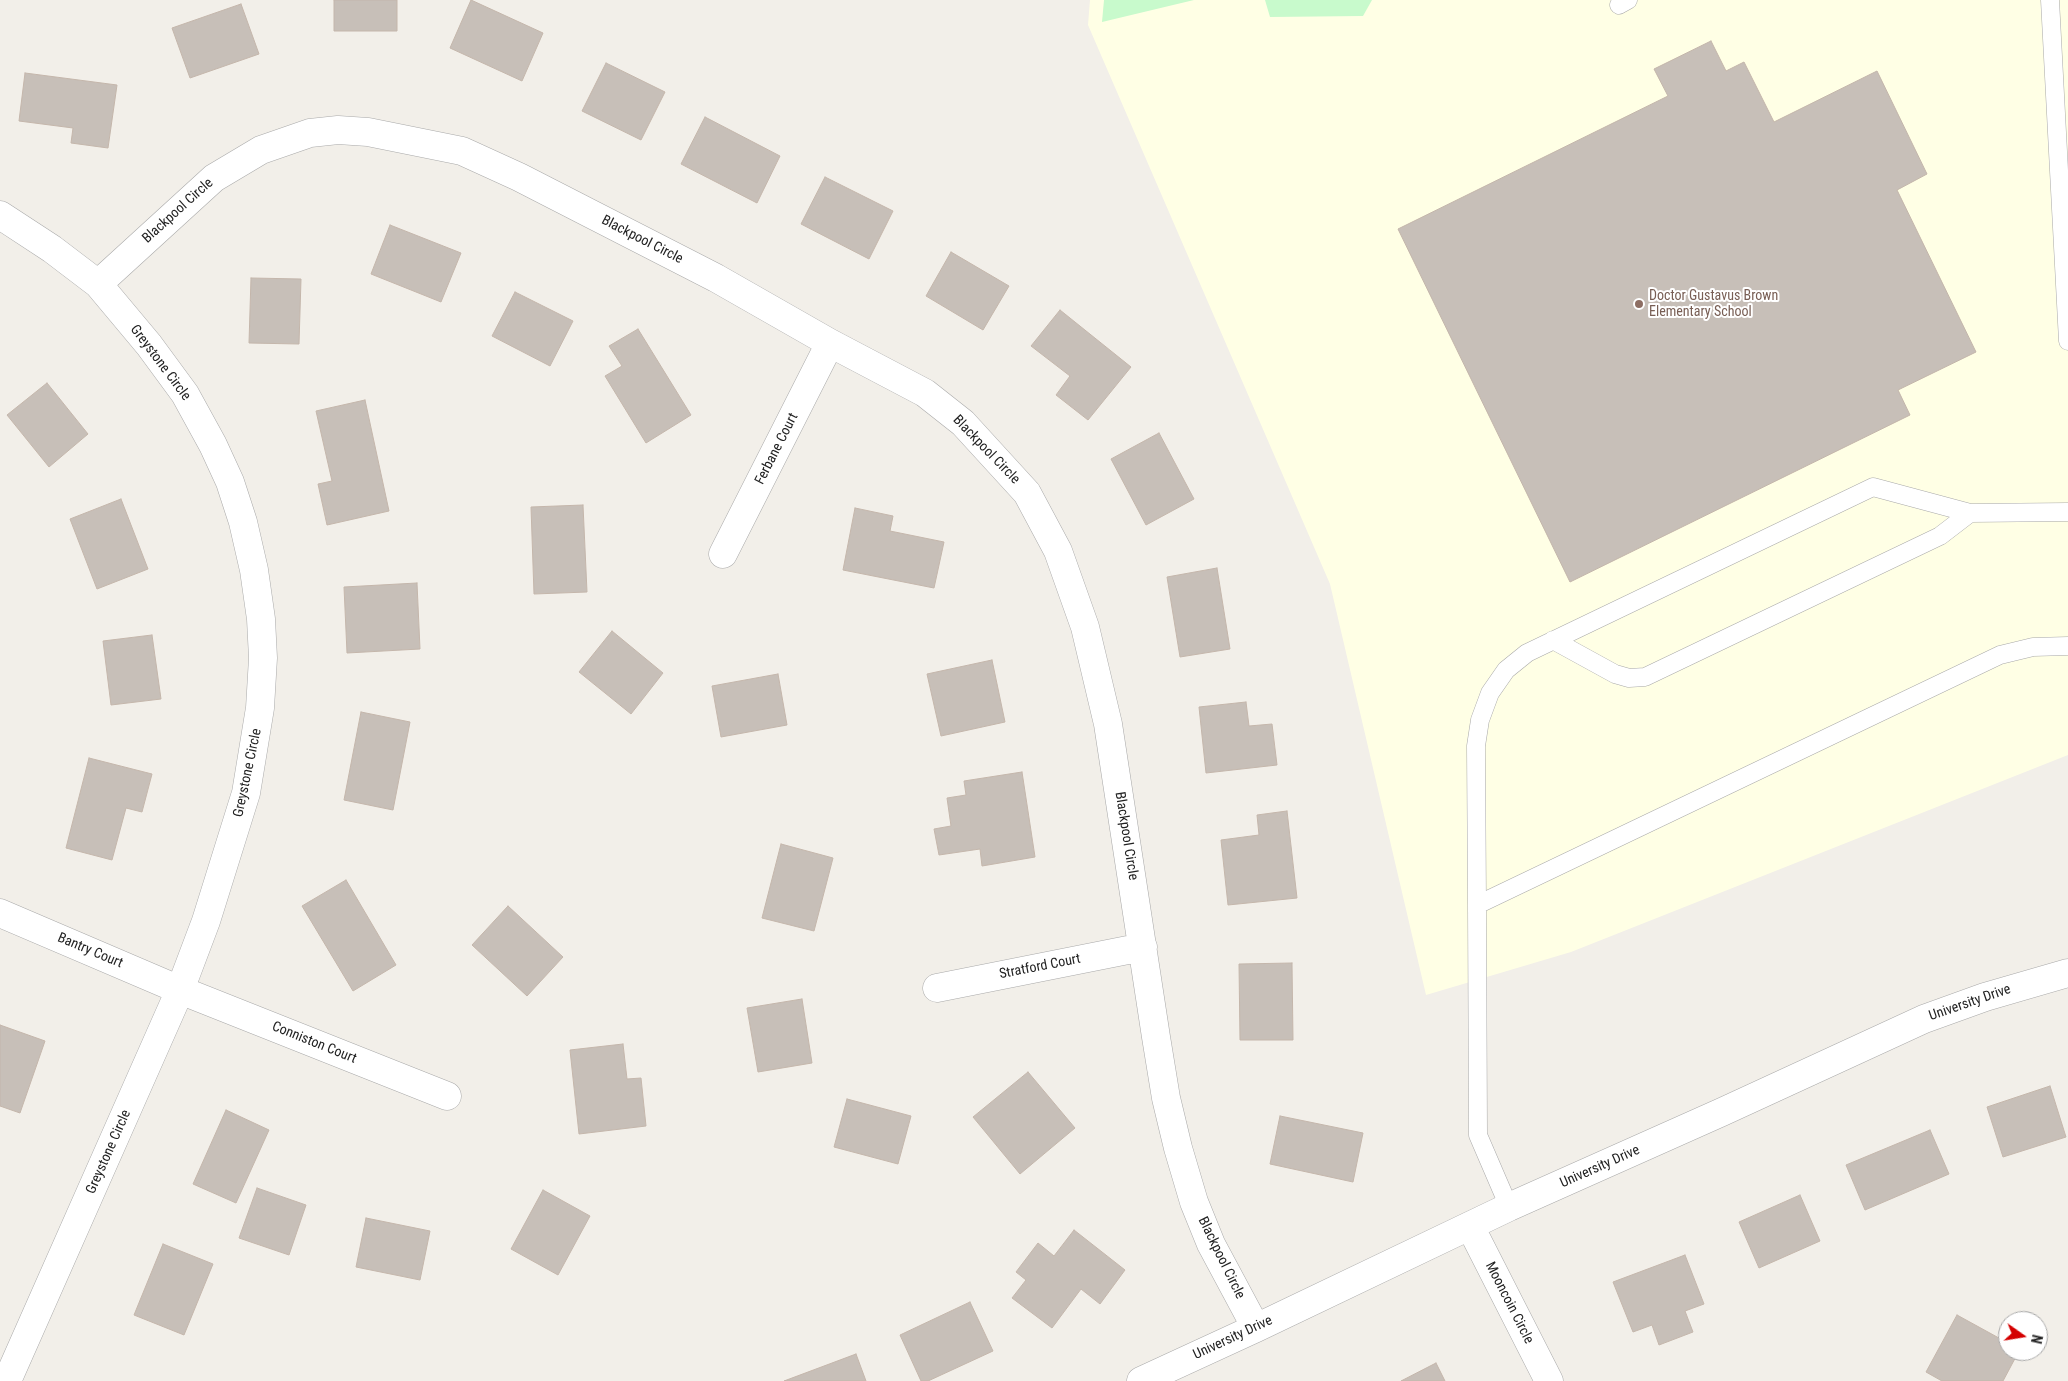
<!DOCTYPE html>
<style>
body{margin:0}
#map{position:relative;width:2068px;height:1381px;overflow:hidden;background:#f2efe9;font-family:"Roboto Condensed",sans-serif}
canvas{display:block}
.north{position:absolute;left:1998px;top:1311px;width:50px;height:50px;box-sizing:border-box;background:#fff;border:1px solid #a7a7a7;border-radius:50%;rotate:103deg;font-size:14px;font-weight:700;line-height:20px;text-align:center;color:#222}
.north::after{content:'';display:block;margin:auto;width:18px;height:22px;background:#d40000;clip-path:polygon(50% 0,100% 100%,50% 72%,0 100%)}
</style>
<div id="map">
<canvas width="2068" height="1381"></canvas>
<div class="north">N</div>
</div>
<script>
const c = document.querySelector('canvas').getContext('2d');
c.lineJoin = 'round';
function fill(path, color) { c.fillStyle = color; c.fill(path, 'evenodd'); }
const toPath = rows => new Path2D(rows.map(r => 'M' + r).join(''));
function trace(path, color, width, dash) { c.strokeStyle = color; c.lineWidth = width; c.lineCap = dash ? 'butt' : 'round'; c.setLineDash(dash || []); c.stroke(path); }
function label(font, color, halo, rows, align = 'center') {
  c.font = font + ' "Roboto Condensed",sans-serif'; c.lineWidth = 4; c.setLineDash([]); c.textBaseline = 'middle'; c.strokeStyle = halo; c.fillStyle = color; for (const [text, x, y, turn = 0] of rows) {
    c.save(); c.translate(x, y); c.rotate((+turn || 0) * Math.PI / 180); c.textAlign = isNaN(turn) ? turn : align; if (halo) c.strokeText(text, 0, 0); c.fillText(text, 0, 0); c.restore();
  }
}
const education = toPath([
 [1090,0,2068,0,2068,755,1571,952,1426,995,1330,584,1088,25]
]);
const park = toPath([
 [1104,0,1194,0,1102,22],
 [1265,0,1372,0,1363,16,1270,17]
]);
const building = toPath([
 [334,0,397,0,397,31,334,31,334,0],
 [471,0,543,33,522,81,450,48,471,0],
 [241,4,259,54,190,78,172,28,241,4],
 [1711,41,1726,71,1744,62,1774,122,1877,71,1927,174,1897,190,1976,352,1898,390,1910,415,1570,582,1398,229,1668,96,1654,69,1711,41],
 [606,63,665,92,641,140,582,111,606,63],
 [25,73,117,85,108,148,71,143,73,128,19,121,25,73],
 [705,117,780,156,757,203,681,164,705,117],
 [825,177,893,211,869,259,801,224,825,177],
 [390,225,461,253,441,302,371,274,390,225],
 [951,252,1009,286,983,330,926,296,951,252],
 [251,278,301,279,299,344,249,343,251,278],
 [515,292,573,321,550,366,492,336,515,292],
 [1060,310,1131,367,1088,420,1056,395,1070,376,1031,346,1060,310],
 [638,329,691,415,646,443,605,376,622,366,609,346,638,329],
 [47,383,88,434,49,467,7,415,47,383],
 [365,400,389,511,327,525,318,484,332,481,316,411,365,400],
 [1159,433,1194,499,1146,525,1111,459,1159,433],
 [121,499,148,569,97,589,70,519,121,499],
 [583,505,587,592,534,594,531,507,583,505],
 [855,508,893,516,890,531,944,542,934,588,843,570,855,508],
 [1217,568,1230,649,1180,657,1167,577,1217,568],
 [417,583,420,649,347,653,344,587,417,583],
 [612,631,663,673,631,714,579,672,612,631],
 [152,635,161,699,111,705,103,641,152,635],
 [992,660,1005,722,941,736,927,674,992,660],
 [778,674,787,725,721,737,712,686,778,674],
 [1246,702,1249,726,1272,724,1277,765,1206,773,1199,707,1246,702],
 [361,712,410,722,393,810,344,800,361,712],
 [89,758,152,774,142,812,126,808,112,860,66,848,89,758],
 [1022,772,1035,857,982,866,980,849,939,855,934,829,951,826,947,798,966,795,964,781,1022,772],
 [1287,811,1297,898,1228,905,1221,840,1259,835,1257,815,1287,811],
 [781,844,833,858,814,931,762,918,781,844],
 [346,880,396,965,353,991,302,906,346,880],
 [508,906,563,957,527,996,472,945,508,906],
 [1292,963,1293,1040,1240,1040,1239,964,1292,963],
 [802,999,812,1063,758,1072,747,1008,802,999],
 [0,1025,45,1041,20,1113,0,1106,0,1025],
 [623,1044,627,1079,641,1078,646,1126,579,1134,570,1050,623,1044],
 [1028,1072,1075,1128,1020,1174,973,1117,1028,1072],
 [2050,1086,2066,1137,2003,1157,1987,1107,2050,1086],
 [847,1099,911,1116,898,1164,834,1147,847,1099],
 [226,1110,269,1130,236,1203,193,1184,226,1110],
 [1280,1116,1363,1133,1353,1182,1270,1164,1280,1116],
 [1930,1130,1949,1174,1865,1210,1846,1165,1930,1130],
 [257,1188,306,1205,289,1255,239,1238,257,1188],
 [543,1190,590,1216,558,1275,511,1249,543,1190],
 [1800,1195,1820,1241,1759,1268,1739,1222,1800,1195],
 [366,1218,430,1231,420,1280,356,1267,366,1218],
 [1074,1230,1125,1270,1100,1304,1081,1289,1052,1328,1012,1298,1026,1280,1016,1272,1038,1243,1054,1256,1074,1230],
 [163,1244,213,1264,184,1335,134,1315,163,1244],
 [1685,1255,1704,1304,1685,1311,1693,1332,1659,1345,1652,1325,1633,1332,1613,1282,1685,1255],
 [970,1302,993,1351,928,1381,921,1381,900,1335,970,1302],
 [1957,1315,2008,1343,2008,1351,2019,1351,2003,1381,1942,1381,1926,1372,1957,1315],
 [856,1354,866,1381,784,1381,856,1354],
 [1436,1363,1445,1381,1401,1381,1436,1363]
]);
const service = toPath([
 [2050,0,2068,341],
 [1619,5,1628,0],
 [1553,640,1615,674,1629,678,1645,677,1940,536,1970,513],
 [1477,905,1476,746,1480,720,1490,693,1506,670,1527,653,1873,487,1970,513,2068,512],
 [1509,1207,1478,1135,1477,905,2000,655,2033,647,2068,646]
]);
const minor = toPath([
 [0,215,52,249,98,284,149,345,185,394,213,445,230,482,243,522,254,570,261,619,263,658,260,708,246,793,206,921,180,990,7,1381],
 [98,284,214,178,261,150,310,133,338,130,368,132,462,151,519,177,716,278,830,343,925,393,963,423,1027,493,1058,551,1085,627,1108,724,1156,1037,1166,1098,1178,1148,1194,1202,1211,1244,1256,1328],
 [723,554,830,343],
 [0,913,180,990,447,1096],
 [937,988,1143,947],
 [1470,1226,1549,1381],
 [1141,1381,1256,1328,1509,1207,1722,1112,1924,1019,1985,997,2068,973]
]);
const markers = [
 [1639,304,5,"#8d6e63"]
];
const streetNames = [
 ["Blackpool Circle",178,211,-42],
 ["Blackpool Circle",642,240,27],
 ["Greystone Circle",160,363,53],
 ["Ferbane Court",777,449,-63],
 ["Blackpool Circle",986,450,46],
 ["Greystone Circle",248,773,-78],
 ["Blackpool Circle",1126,836,81],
 ["Bantry Court",90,951,23],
 ["Stratford Court",1040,967,-11],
 ["University Drive",1970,1003,-19],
 ["Conniston Court",314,1043,22],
 ["Greystone Circle",109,1152,-66],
 ["University Drive",1600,1167,-24],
 ["Blackpool Circle",1221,1258,64],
 ["Mooncoin Circle",1509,1303,63],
 ["University Drive",1233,1338,-25]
];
const educationNames = [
 ["Doctor Gustavus Brown",1649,296],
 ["Elementary School",1649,312]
];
fill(education, '#ffffe5');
fill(park, '#c8facc');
fill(building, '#c7bfb8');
trace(building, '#c4b6ab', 1);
trace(service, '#a9a9a9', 19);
trace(minor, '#a9a9a9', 29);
trace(service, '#fff', 18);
trace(minor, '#fff', 28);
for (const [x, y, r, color] of markers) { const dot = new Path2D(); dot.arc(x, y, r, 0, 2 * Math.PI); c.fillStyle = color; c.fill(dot); trace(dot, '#fff', 2); }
label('14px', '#222', '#fff', streetNames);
label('14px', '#785e54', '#fff', educationNames, 'left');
</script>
